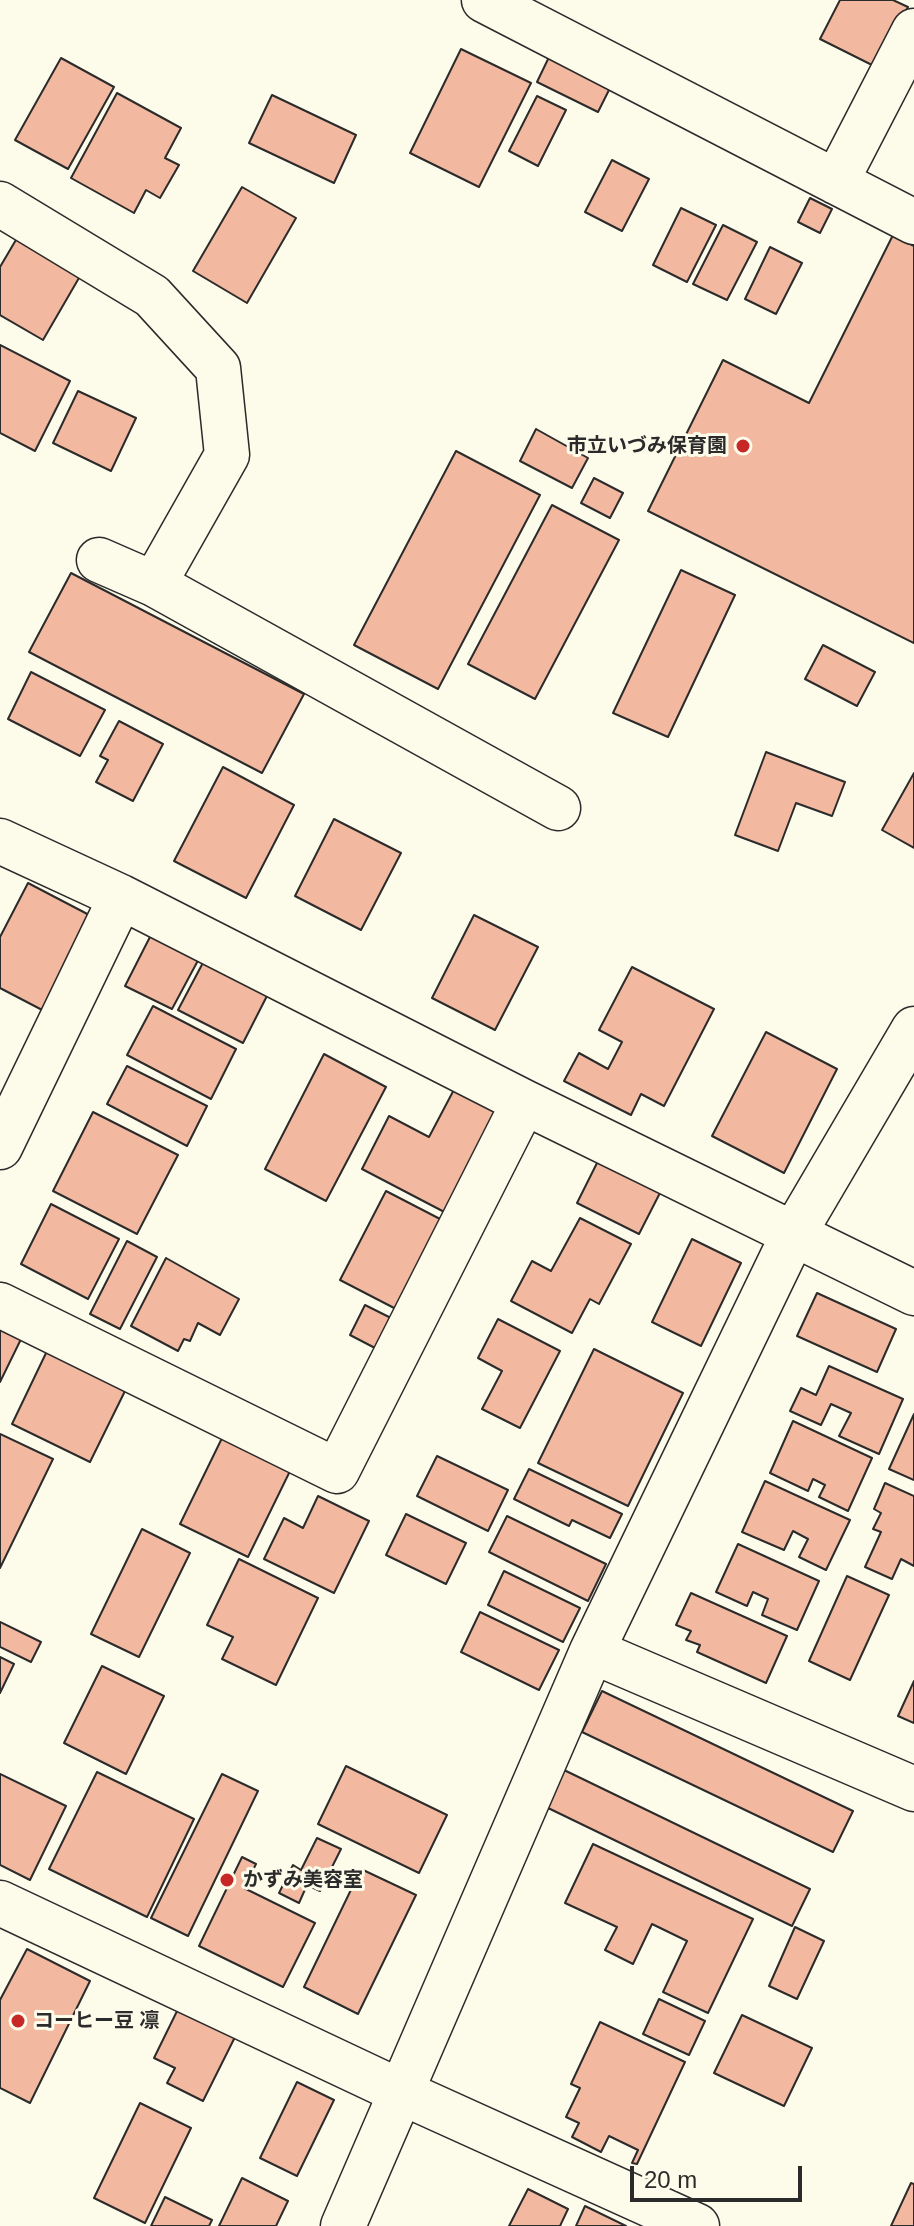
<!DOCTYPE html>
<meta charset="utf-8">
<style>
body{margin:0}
#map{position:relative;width:914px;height:2226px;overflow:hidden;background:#fdfbea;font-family:Arial,sans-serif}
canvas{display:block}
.scale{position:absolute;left:630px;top:2166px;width:172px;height:36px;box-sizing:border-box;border:4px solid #2b2b2b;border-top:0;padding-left:10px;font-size:24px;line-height:28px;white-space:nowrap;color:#2b2b2b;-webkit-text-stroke:6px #fdfbea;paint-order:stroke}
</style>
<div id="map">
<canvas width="914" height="2226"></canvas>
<div class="scale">20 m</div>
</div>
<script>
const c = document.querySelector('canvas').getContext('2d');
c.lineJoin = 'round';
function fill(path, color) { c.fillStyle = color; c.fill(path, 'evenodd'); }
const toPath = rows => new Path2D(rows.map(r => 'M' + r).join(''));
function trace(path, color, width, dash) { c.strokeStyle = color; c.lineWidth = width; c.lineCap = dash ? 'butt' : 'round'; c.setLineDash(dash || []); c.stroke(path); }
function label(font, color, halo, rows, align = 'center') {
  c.font = font + ' Arial,"Noto Sans JP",sans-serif'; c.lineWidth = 6; c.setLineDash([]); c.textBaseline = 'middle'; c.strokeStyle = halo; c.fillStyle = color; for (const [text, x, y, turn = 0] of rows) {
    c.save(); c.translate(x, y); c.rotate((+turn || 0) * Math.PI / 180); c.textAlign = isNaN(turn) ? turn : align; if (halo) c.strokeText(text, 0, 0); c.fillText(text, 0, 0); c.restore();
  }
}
const building = toPath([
 [840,0,893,0,908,7,878,68,820,39,840,0],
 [461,49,531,83,479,187,410,153,461,49],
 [550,55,611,86,598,112,537,82,550,55],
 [61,58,114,87,68,169,15,140,61,58],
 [117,93,181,128,165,158,179,165,160,198,146,190,134,213,71,178,117,93],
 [272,95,356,135,334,183,249,143,272,95],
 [537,96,566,110,538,166,509,151,537,96],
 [612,160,649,179,622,231,585,212,612,160],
 [242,187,296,218,247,303,193,271,242,187],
 [810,198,832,209,820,233,798,222,810,198],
 [681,208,716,225,687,282,653,265,681,208],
 [723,225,757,242,727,300,693,284,723,225],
 [20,233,83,271,43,340,0,315,0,267,20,233],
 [893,235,914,246,914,643,648,511,723,360,809,403,893,235],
 [770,247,802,263,776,314,745,299,770,247],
 [0,345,70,381,35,451,0,433,0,345],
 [78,391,136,418,111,471,53,443,78,391],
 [536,429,588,458,572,488,520,461,536,429],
 [456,451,540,495,438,689,354,645,456,451],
 [594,478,623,493,610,518,581,503,594,478],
 [552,505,619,540,535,699,468,664,552,505],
 [681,570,735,595,668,737,613,713,681,570],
 [71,573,304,694,262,773,29,652,71,573],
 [823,645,875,672,857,706,805,679,823,645],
 [31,672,105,710,80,756,8,719,31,672],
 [119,721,163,744,133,801,96,782,108,760,100,756,119,721],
 [766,752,845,782,832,816,796,803,778,851,735,835,766,752],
 [223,767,294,805,246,898,174,861,223,767],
 [914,773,914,848,882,830,914,773],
 [334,819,401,853,361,930,295,896,334,819],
 [28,883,95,918,46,1012,0,988,0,937,28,883],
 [474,915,538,947,495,1030,432,998,474,915],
 [154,929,202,953,172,1009,125,986,154,929],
 [206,957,270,990,243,1043,178,1010,206,957],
 [632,967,714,1009,664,1106,641,1094,631,1115,564,1081,579,1053,608,1069,622,1042,599,1030,632,967],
 [153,1006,236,1049,211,1099,127,1055,153,1006],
 [766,1032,837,1069,784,1173,712,1136,766,1032],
 [324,1054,386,1087,326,1201,265,1169,324,1054],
 [127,1066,207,1106,187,1146,107,1104,127,1066],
 [458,1082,507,1108,452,1216,362,1169,389,1116,429,1137,458,1082],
 [93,1112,178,1155,137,1234,53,1191,93,1112],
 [601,1155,663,1187,639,1234,577,1203,601,1155],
 [386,1191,442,1220,396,1309,340,1280,386,1191],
 [51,1204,119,1239,88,1299,21,1264,51,1204],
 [580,1218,631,1244,599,1304,590,1299,572,1333,511,1301,532,1261,551,1271,580,1218],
 [692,1239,741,1263,701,1346,652,1322,692,1239],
 [127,1241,157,1257,120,1329,90,1314,127,1241],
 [166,1258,239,1299,220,1335,198,1323,190,1341,184,1339,178,1351,131,1326,166,1258],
 [817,1293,896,1329,877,1372,797,1336,817,1293],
 [365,1305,391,1318,375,1348,350,1335,365,1305],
 [498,1319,560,1351,520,1428,482,1409,502,1371,478,1358,498,1319],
 [0,1322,24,1333,0,1382,0,1322],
 [594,1349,683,1393,628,1506,538,1463,594,1349],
 [47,1351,126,1389,90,1462,12,1424,47,1351],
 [829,1366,903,1399,879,1454,839,1436,851,1413,831,1404,821,1425,790,1411,801,1388,816,1395,829,1366],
 [914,1414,914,1480,889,1469,914,1414],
 [793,1421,872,1458,848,1511,819,1497,825,1485,813,1479,808,1491,770,1473,793,1421],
 [0,1434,53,1459,0,1568,0,1434],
 [224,1434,292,1467,248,1557,180,1524,224,1434],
 [437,1456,508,1490,488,1531,417,1496,437,1456],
 [529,1469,622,1514,610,1538,572,1520,569,1526,514,1499,529,1469],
 [765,1481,850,1520,826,1570,799,1557,808,1539,793,1531,784,1550,742,1532,765,1481],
 [885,1483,914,1496,914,1566,901,1559,892,1579,865,1567,881,1532,873,1529,881,1513,874,1509,885,1483],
 [318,1496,369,1521,334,1593,264,1559,284,1518,303,1528,318,1496],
 [406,1514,466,1543,446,1584,386,1555,406,1514],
 [507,1516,606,1564,588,1601,489,1552,507,1516],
 [142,1529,190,1553,139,1657,91,1634,142,1529],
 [738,1544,819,1581,797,1630,762,1615,768,1599,753,1592,747,1606,716,1592,738,1544],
 [239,1559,318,1598,276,1685,222,1659,233,1637,207,1625,239,1559],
 [504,1571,580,1608,563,1642,488,1605,504,1571],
 [847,1576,889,1595,850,1680,809,1661,847,1576],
 [691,1593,787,1636,766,1683,697,1652,700,1645,686,1640,691,1631,676,1625,691,1593],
 [480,1612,559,1650,539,1690,461,1652,480,1612],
 [0,1622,41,1642,31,1662,0,1647,0,1622],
 [0,1657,14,1664,0,1693,0,1657],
 [102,1666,164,1696,126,1774,64,1743,102,1666],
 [914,1681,914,1723,898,1716,914,1681],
 [602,1691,853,1811,833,1852,582,1732,602,1691],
 [346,1766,447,1815,419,1873,318,1824,346,1766],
 [564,1770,810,1889,792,1926,546,1807,564,1770],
 [97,1772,194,1819,147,1917,49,1869,97,1772],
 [0,1774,66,1806,30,1880,0,1865,0,1774],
 [222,1774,258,1791,188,1936,151,1918,222,1774],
 [317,1838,341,1849,320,1891,307,1885,299,1903,279,1893,293,1865,301,1870,317,1838],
 [593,1844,753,1919,708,2013,663,1992,687,1941,652,1924,633,1964,605,1950,617,1927,565,1903,593,1844],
 [242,1857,256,1864,244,1888,315,1923,283,1987,199,1946,242,1857],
 [361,1869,416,1895,358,2014,304,1987,361,1869],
 [795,1927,824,1941,797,1999,769,1986,795,1927],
 [27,1949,90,1981,30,2103,0,2088,0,2000,27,1949],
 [659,1999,705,2021,689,2055,643,2034,659,1999],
 [181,2003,238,2031,203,2101,167,2083,175,2068,154,2058,181,2003],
 [742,2015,812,2048,784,2106,714,2073,742,2015],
 [600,2022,685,2062,637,2164,632,2163,638,2150,609,2136,601,2152,572,2137,579,2123,566,2117,580,2088,571,2084,600,2022],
 [297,2082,334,2100,297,2176,260,2158,297,2082],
 [140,2103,191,2128,145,2223,94,2198,140,2103],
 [242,2178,288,2201,276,2226,219,2226,242,2178],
 [911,2183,914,2184,914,2226,891,2226,911,2183],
 [528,2189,568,2209,560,2226,509,2226,528,2189],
 [165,2197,212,2220,209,2226,151,2226,165,2197],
 [585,2206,626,2226,576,2226,585,2206]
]);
const minor = toPath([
 [484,0,914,222],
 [836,182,914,31],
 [0,204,152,296,218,368,227,455,154,584],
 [99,560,154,584,558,808],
 [0,841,121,897,524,1102,914,1293],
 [0,1147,121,897],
 [0,1305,337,1471,524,1102],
 [592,1651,914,1789],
 [0,1903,401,2092,697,2226],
 [343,2226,592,1651,793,1235,914,1029]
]);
const markers = [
 [743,446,8,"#c62828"],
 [227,1880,8,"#c62828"],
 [18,2021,8,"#c62828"]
];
const poiNames = [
 ["市立いづみ保育園",727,446,"right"],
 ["かずみ美容室",243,1880],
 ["コーヒー豆 凛",34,2021]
];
fill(building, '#f2b8a0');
trace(building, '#2b2b2b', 2);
trace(minor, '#2b2b2b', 47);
trace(minor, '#fdfbea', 44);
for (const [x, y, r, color] of markers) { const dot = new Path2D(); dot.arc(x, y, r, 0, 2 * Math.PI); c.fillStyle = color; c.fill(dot); trace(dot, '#fdfbea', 3); }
label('bold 20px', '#2b2b2b', '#fdfbea', poiNames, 'left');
</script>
